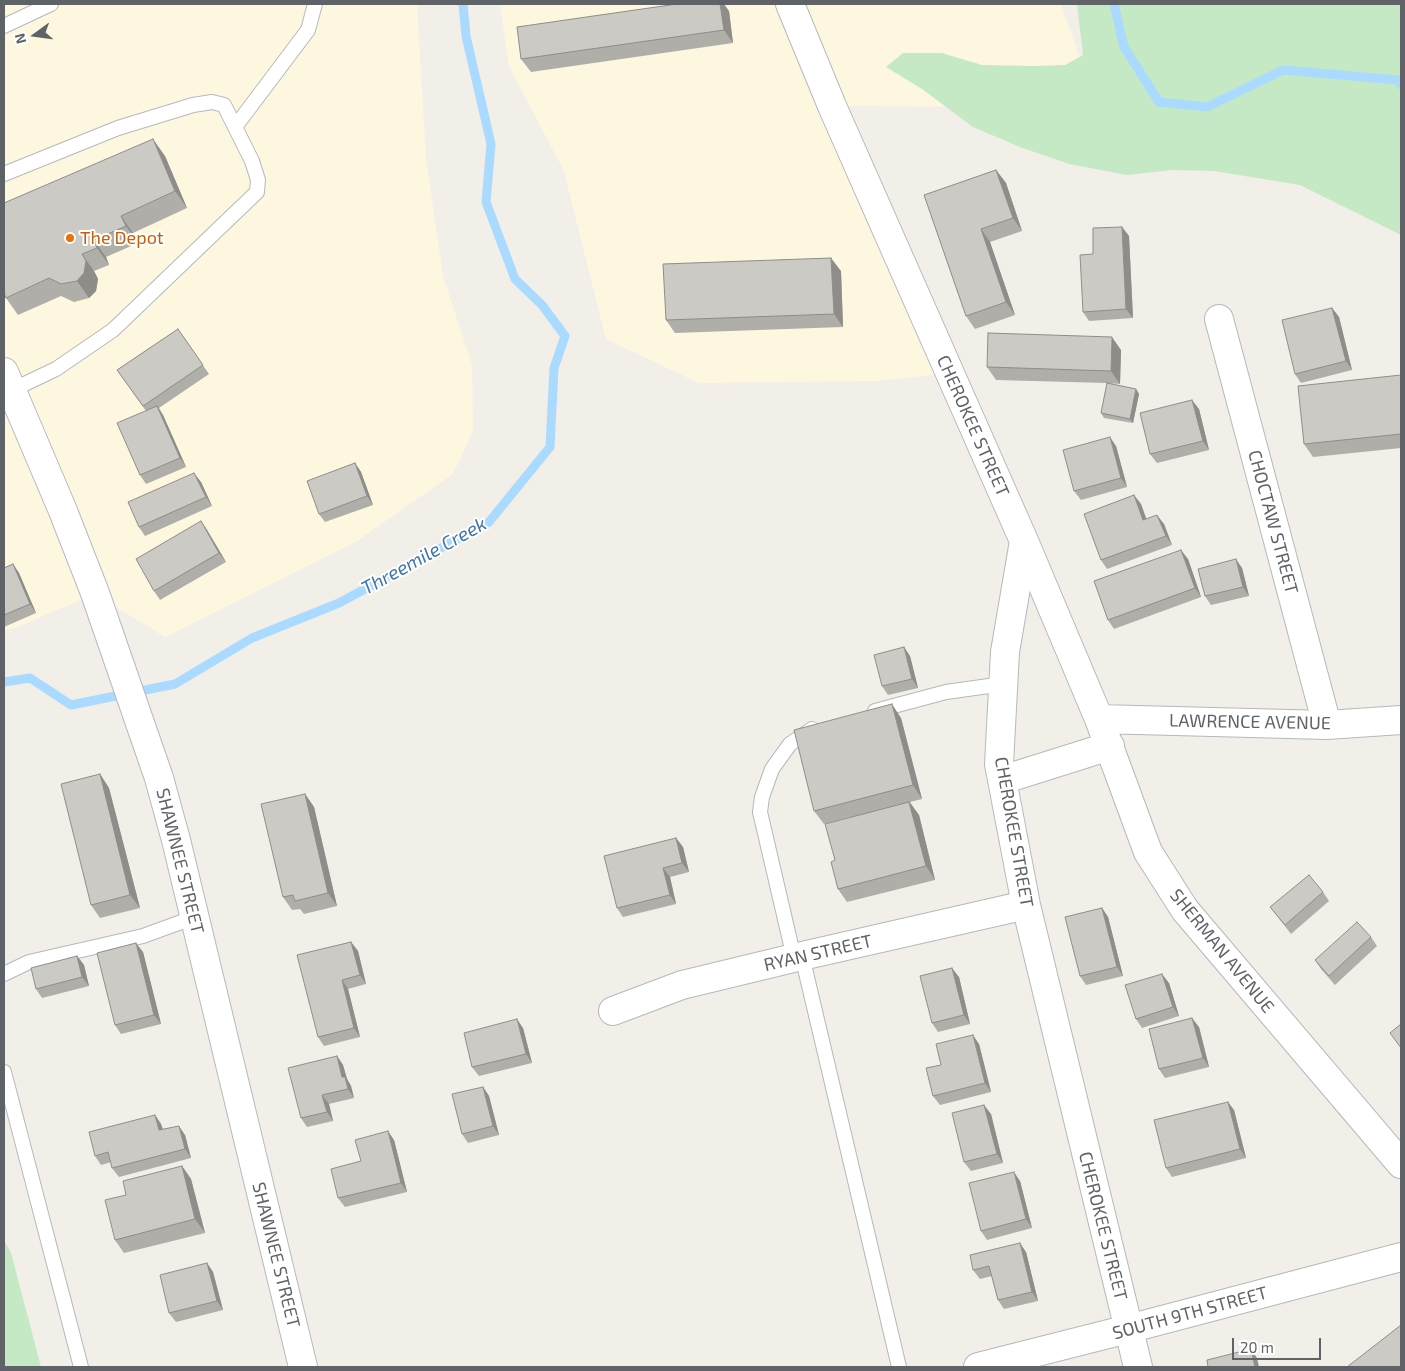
<!DOCTYPE html>
<style>
body{margin:0}
#map{position:relative;width:1405px;height:1371px;overflow:hidden;background:#f1efe8;font-family:"Exo 2",sans-serif}
canvas{display:block}
.frame{position:absolute;inset:0;border:5px solid #5f6368;pointer-events:none}
.north{position:absolute;left:10px;top:10px;width:50px;height:50px;-webkit-text-stroke:4px #fff;paint-order:stroke;rotate:256deg;font-size:14px;font-weight:700;line-height:20px;text-align:center;color:#5f6368}
.north::after{content:'';display:block;margin:auto;width:18px;height:22px;background:#5f6368;clip-path:polygon(50% 0,100% 100%,50% 72%,0 100%)}
.scale{position:absolute;left:1232px;top:1338px;width:89px;height:22px;box-sizing:border-box;border:2px solid #5f6368;border-top:0;padding-left:6px;font-size:15px;line-height:18px;white-space:nowrap;color:#5f6368;-webkit-text-stroke:4px #fff;paint-order:stroke}
</style>
<div id="map">
<canvas width="1405" height="1371"></canvas>
<div class="frame"></div>
<div class="north">N</div>
<div class="scale">20 m</div>
</div>
<script>
const c = document.querySelector('canvas').getContext('2d');
c.lineJoin = 'round';
function fill(path, color) { c.fillStyle = color; c.fill(path, 'evenodd'); }
const toPath = rows => new Path2D(rows.map(r => 'M' + r).join(''));
function trace(path, color, width, dash) { c.strokeStyle = color; c.lineWidth = width; c.lineCap = dash ? 'butt' : 'round'; c.setLineDash(dash || []); c.stroke(path); }
function label(font, color, halo, rows, align = 'center') {
  c.font = font + ' "Exo 2",sans-serif'; c.lineWidth = 4; c.setLineDash([]); c.textBaseline = 'middle'; c.strokeStyle = halo; c.fillStyle = color; for (const [text, x, y, turn = 0] of rows) {
    c.save(); c.translate(x, y); c.rotate((+turn || 0) * Math.PI / 180); c.textAlign = isNaN(turn) ? turn : align; if (halo) c.strokeText(text, 0, 0); c.fillText(text, 0, 0); c.restore();
  }
}
const commercial = toPath([
 [4,4,417,4,426,159,443,276,472,365,473,431,453,474,357,541,165,637,95,594,15,628,4,630],
 [500,4,1061,4,1091,90,1049,107,832,106,950,373,878,381,699,383,606,339,564,171,509,66]
]);
const green = toPath([
 [1077,4,1401,4,1401,235,1300,185,1214,171,1172,170,1127,175,1069,164,1020,147,973,127,922,89,886,67,903,53,942,53,982,65,1033,66,1065,65,1083,55],
 [4,1240,11,1253,41,1367,4,1367]
]);
const stream = toPath([
 [1114,4,1124,47,1159,102,1207,107,1283,70,1398,80,1401,85],
 [4,682,30,678,71,705,175,684,252,638,339,603,489,522,550,447,554,368,565,336,542,305,515,279,486,202,491,144,466,36,463,4]
]);
const lane = toPath([
 [4,26,51,4],
 [235,127,308,30,315,4],
 [4,174,118,128,193,105,212,102,224,105,252,161,258,180,257,192,113,330,56,369,12,390],
 [875,711,946,692,1003,684],
 [802,956,899,1367],
 [794,958,760,812,762,797,772,769,790,744,812,729],
 [4,974,29,962,143,936,195,917],
 [4,1072,81,1367]
]);
const street = toPath([
 [790,4,832,106,1024,541,1005,652,999,764,1026,905,1138,1367],
 [1219,319,1327,725],
 [1024,541,1099,719,1148,852,1185,910,1401,1164],
 [1099,719,1327,725,1401,720],
 [1002,780,1110,746],
 [613,1011,682,985,802,956,1026,905],
 [978,1367,1128,1329,1401,1257]
]);
const secondary = toPath([
 [4,372,63,511,95,593,159,778,176,840,303,1367]
]);
const wall = toPath([
 [729,11,733,43,531,72,521,59],
 [165,156,187,208,133,233,138,243,106,257,109,265,94,271,98,279,96,291,89,298,74,302,61,296,18,315,6,298],
 [996,170,1006,183,1022,231,990,242,1015,315,975,329,966,316,924,195],
 [1122,227,1129,236,1133,318,1089,321,1083,312],
 [841,271,843,327,675,333,666,320],
 [1332,308,1339,317,1352,370,1301,383,1295,374],
 [178,329,209,374,159,408,163,415,186,467,146,484,140,475,146,411,117,370],
 [1121,350,1120,384,1107,383,1136,389,1139,394,1133,423,1104,418,1101,413,1107,383,996,380,987,367],
 [1401,375,1401,448,1313,457,1304,444],
 [1199,409,1209,450,1157,463,1150,454],
 [1116,446,1127,487,1081,500,1074,491],
 [355,463,361,472,373,505,325,522,319,514],
 [201,482,212,506,145,536,139,527],
 [1141,504,1146,519,1164,524,1172,545,1107,569,1101,560],
 [201,521,207,530,226,562,160,600,154,591],
 [1188,559,1201,597,1114,629,1108,620],
 [13,564,19,573,36,613,4,627,4,568],
 [1242,568,1249,596,1211,605,1205,596],
 [910,656,918,688,888,695,882,686],
 [901,718,922,799,910,802,919,815,935,880,847,902,838,889,835,860,850,817,824,824,814,811],
 [100,774,109,788,140,908,100,918,91,905],
 [305,794,314,807,337,906,304,914,300,909,292,910,283,897],
 [676,838,683,847,689,872,670,877,676,904,623,917,617,908],
 [1323,892,1329,901,1291,934,1270,907],
 [1102,908,1108,917,1123,976,1086,985,1080,976],
 [1371,937,1377,946,1335,985,1321,969,1315,960],
 [351,942,358,951,366,984,348,989,360,1037,324,1046,318,1037],
 [143,952,161,1024,121,1034,115,1025],
 [77,956,84,965,89,986,42,998,36,989],
 [959,977,970,1024,938,1032,932,1023],
 [1169,983,1179,1016,1142,1028,1136,1019],
 [1199,1027,1209,1067,1165,1078,1159,1069],
 [523,1028,532,1063,479,1076,472,1067],
 [979,1044,991,1092,940,1105,933,1096,941,1065],
 [337,1056,343,1065,347,1079,351,1086,354,1098,329,1104,333,1121,307,1127,301,1118],
 [483,1087,489,1096,499,1135,468,1143,462,1134],
 [1234,1110,1246,1158,1172,1177,1166,1168],
 [991,1114,1003,1163,971,1171,964,1162],
 [155,1115,161,1124,163,1129,185,1135,191,1158,119,1177,112,1168,111,1162,101,1165,95,1156],
 [394,1140,407,1192,345,1207,338,1198,361,1161],
 [182,1166,191,1179,205,1233,124,1253,115,1240,126,1195],
 [1020,1181,1032,1228,987,1240,981,1231],
 [1026,1252,1038,1301,1004,1309,998,1300,992,1276,980,1279,973,1270],
 [207,1263,213,1272,223,1310,176,1322,169,1313]
]);
const shadedWall = toPath([
 [720,4,724,4,729,11,733,43,724,30],
 [153,139,165,156,187,208,175,191],
 [996,170,1006,183,1022,231,1013,218],
 [121,216,133,233,138,243,126,226],
 [1122,227,1129,236,1133,318,1126,309],
 [981,229,990,242,1015,315,1006,302],
 [94,240,106,257,109,265,97,248],
 [82,254,94,271,98,279,96,291,89,298,77,281],
 [831,258,841,271,843,327,834,314],
 [1332,308,1339,317,1352,370,1346,361],
 [1112,337,1121,350,1120,384,1111,371],
 [1136,389,1139,394,1133,423,1130,419],
 [1192,400,1199,409,1209,450,1203,441],
 [157,406,163,415,186,467,180,458],
 [1110,437,1116,446,1127,487,1121,478],
 [355,463,361,472,373,505,367,496],
 [194,473,201,482,212,506,206,497],
 [1134,495,1141,504,1150,529,1143,520],
 [1157,515,1164,524,1172,545,1166,536],
 [201,521,207,530,226,562,219,553],
 [1181,550,1188,559,1201,597,1195,588],
 [1236,559,1242,568,1249,596,1243,587],
 [13,564,19,573,36,613,30,604],
 [904,647,910,656,918,688,912,679],
 [892,704,901,718,922,799,913,785],
 [100,774,109,788,140,908,130,895],
 [305,794,314,807,337,906,328,893],
 [909,802,919,815,935,880,926,866],
 [676,838,683,847,689,872,682,863],
 [663,868,670,877,676,904,670,895],
 [1102,908,1108,917,1123,976,1117,967],
 [351,942,358,951,366,984,360,975],
 [136,943,143,952,161,1024,154,1015],
 [77,956,84,965,89,986,82,977],
 [952,968,959,977,970,1024,964,1015],
 [1162,974,1169,983,1179,1016,1173,1007],
 [342,980,348,989,360,1037,354,1028],
 [1192,1018,1199,1027,1209,1067,1203,1058],
 [517,1019,523,1028,532,1063,526,1054],
 [973,1035,979,1044,991,1092,985,1083],
 [337,1056,343,1065,347,1079,351,1086,354,1098,348,1089,342,1077],
 [483,1087,489,1096,499,1135,493,1126],
 [322,1095,329,1104,333,1121,327,1112],
 [1228,1102,1234,1110,1246,1158,1240,1149],
 [984,1105,991,1114,1003,1163,997,1154],
 [155,1115,161,1124,165,1139,159,1130],
 [179,1126,185,1135,191,1158,185,1149],
 [388,1131,394,1140,407,1192,401,1183],
 [182,1166,191,1179,205,1233,195,1219],
 [1014,1172,1020,1181,1032,1228,1026,1219],
 [1020,1243,1026,1252,1038,1301,1032,1292],
 [207,1263,213,1272,223,1310,217,1301],
 [1251,1349,1257,1358,1259,1367,1255,1367]
]);
const building = toPath([
 [677,4,720,4,724,30,521,59,517,27,677,4],
 [153,139,175,191,121,216,126,226,94,240,97,248,82,254,86,261,84,273,77,281,61,284,49,278,6,298,4,293,4,203,153,139],
 [996,170,1013,218,981,229,1006,302,966,316,924,195,996,170],
 [1122,227,1126,309,1083,312,1080,255,1093,254,1093,228,1122,227],
 [831,258,834,314,666,320,663,264,831,258],
 [1332,308,1346,361,1295,374,1282,320,1332,308],
 [178,329,203,365,143,406,117,370,178,329],
 [988,333,1112,337,1111,371,987,367,988,333],
 [1401,375,1401,434,1304,444,1298,386,1401,375],
 [1107,383,1136,389,1130,419,1101,413,1107,383],
 [1192,400,1203,441,1150,454,1140,413,1192,400],
 [157,406,180,458,140,475,117,423,157,406],
 [1110,437,1121,478,1074,491,1063,450,1110,437],
 [355,463,367,496,319,514,307,481,355,463],
 [194,473,206,497,139,527,128,502,194,473],
 [1134,495,1143,520,1157,515,1166,536,1101,560,1084,514,1134,495],
 [201,521,219,553,154,591,136,559,201,521],
 [1181,550,1195,588,1108,620,1094,581,1181,550],
 [1236,559,1243,587,1205,596,1198,569,1236,559],
 [13,564,30,604,4,615,4,568,13,564],
 [904,647,912,679,882,686,874,655,904,647],
 [892,704,913,785,814,811,794,730,892,704],
 [100,774,130,895,91,905,61,784,100,774],
 [305,794,328,893,295,901,293,895,283,897,261,804,305,794],
 [909,802,926,866,838,889,831,862,835,860,825,824,909,802],
 [676,838,682,863,663,868,670,895,617,908,604,856,676,838],
 [1309,875,1323,892,1285,925,1270,907,1309,875],
 [1102,908,1117,967,1080,976,1065,917,1102,908],
 [1357,922,1371,937,1329,976,1315,960,1357,922],
 [351,942,360,975,342,980,354,1028,318,1037,297,955,351,942],
 [136,943,154,1015,115,1025,97,953,136,943],
 [77,956,82,977,36,989,31,968,77,956],
 [952,968,964,1015,932,1023,920,976,952,968],
 [1162,974,1173,1007,1136,1019,1125,985,1162,974],
 [1192,1018,1203,1058,1159,1069,1149,1029,1192,1018],
 [517,1019,526,1054,472,1067,464,1033,517,1019],
 [1401,1024,1401,1048,1390,1033,1401,1024],
 [973,1035,985,1083,933,1096,926,1068,941,1065,936,1044,973,1035],
 [337,1056,342,1077,345,1077,348,1089,322,1095,327,1112,301,1118,288,1068,337,1056],
 [483,1087,493,1126,462,1134,452,1094,483,1087],
 [1228,1102,1240,1149,1166,1168,1154,1120,1228,1102],
 [984,1105,997,1154,964,1162,952,1113,984,1105],
 [155,1115,159,1130,179,1126,185,1149,112,1168,108,1152,95,1156,89,1132,155,1115],
 [388,1131,401,1183,338,1198,331,1169,361,1161,355,1140,388,1131],
 [182,1166,195,1219,115,1240,105,1200,126,1195,123,1181,182,1166],
 [1014,1172,1026,1219,981,1231,969,1183,1014,1172],
 [1020,1243,1032,1292,998,1300,989,1266,973,1270,970,1255,1020,1243],
 [207,1263,217,1301,169,1313,160,1275,207,1263],
 [1401,1325,1401,1367,1347,1367,1401,1325],
 [1251,1349,1255,1367,1208,1367,1207,1360,1251,1349]
]);
const markers = [
 [70,238,5,"#e8710a"]
];
const foodNames = [
 ["The Depot",80,238]
];
const streetNames = [
 ["CHEROKEE STREET",973,426,66],
 ["CHOCTAW STREET",1273,522,75],
 ["LAWRENCE AVENUE",1250,722,1],
 ["CHEROKEE STREET",1014,832,80],
 ["SHAWNEE STREET",180,861,76],
 ["SHERMAN AVENUE",1222,951,51],
 ["RYAN STREET",818,953,-13],
 ["CHEROKEE STREET",1103,1226,76],
 ["SHAWNEE STREET",276,1255,76],
 ["SOUTH 9TH STREET",1190,1313,-15]
];
const waterNames = [
 ["Threemile Creek",424,556,-29]
];
fill(commercial, '#fef7e0');
fill(green, '#c5e8c5');
trace(stream, '#aadaff', 9);
trace(lane, '#b5b8bc', 16);
trace(street, '#b5b8bc', 30);
trace(secondary, '#b6babf', 30);
trace(lane, '#fff', 14);
trace(street, '#fff', 28);
trace(secondary, '#fff', 28);
fill(wall, '#afaea9');
fill(shadedWall, '#8f8d8a');
fill(building, '#cccac5');
trace(building, '#8f8d8a', 1);
for (const [x, y, r, color] of markers) { const dot = new Path2D(); dot.arc(x, y, r, 0, 2 * Math.PI); c.fillStyle = color; c.fill(dot); trace(dot, '#fff', 2); }
label('18px', '#c56008', '#fff', foodNames, 'left');
label('18px', '#5f6368', '#fff', streetNames);
label('italic 19px', '#4174aa', '#fff', waterNames);
</script>
